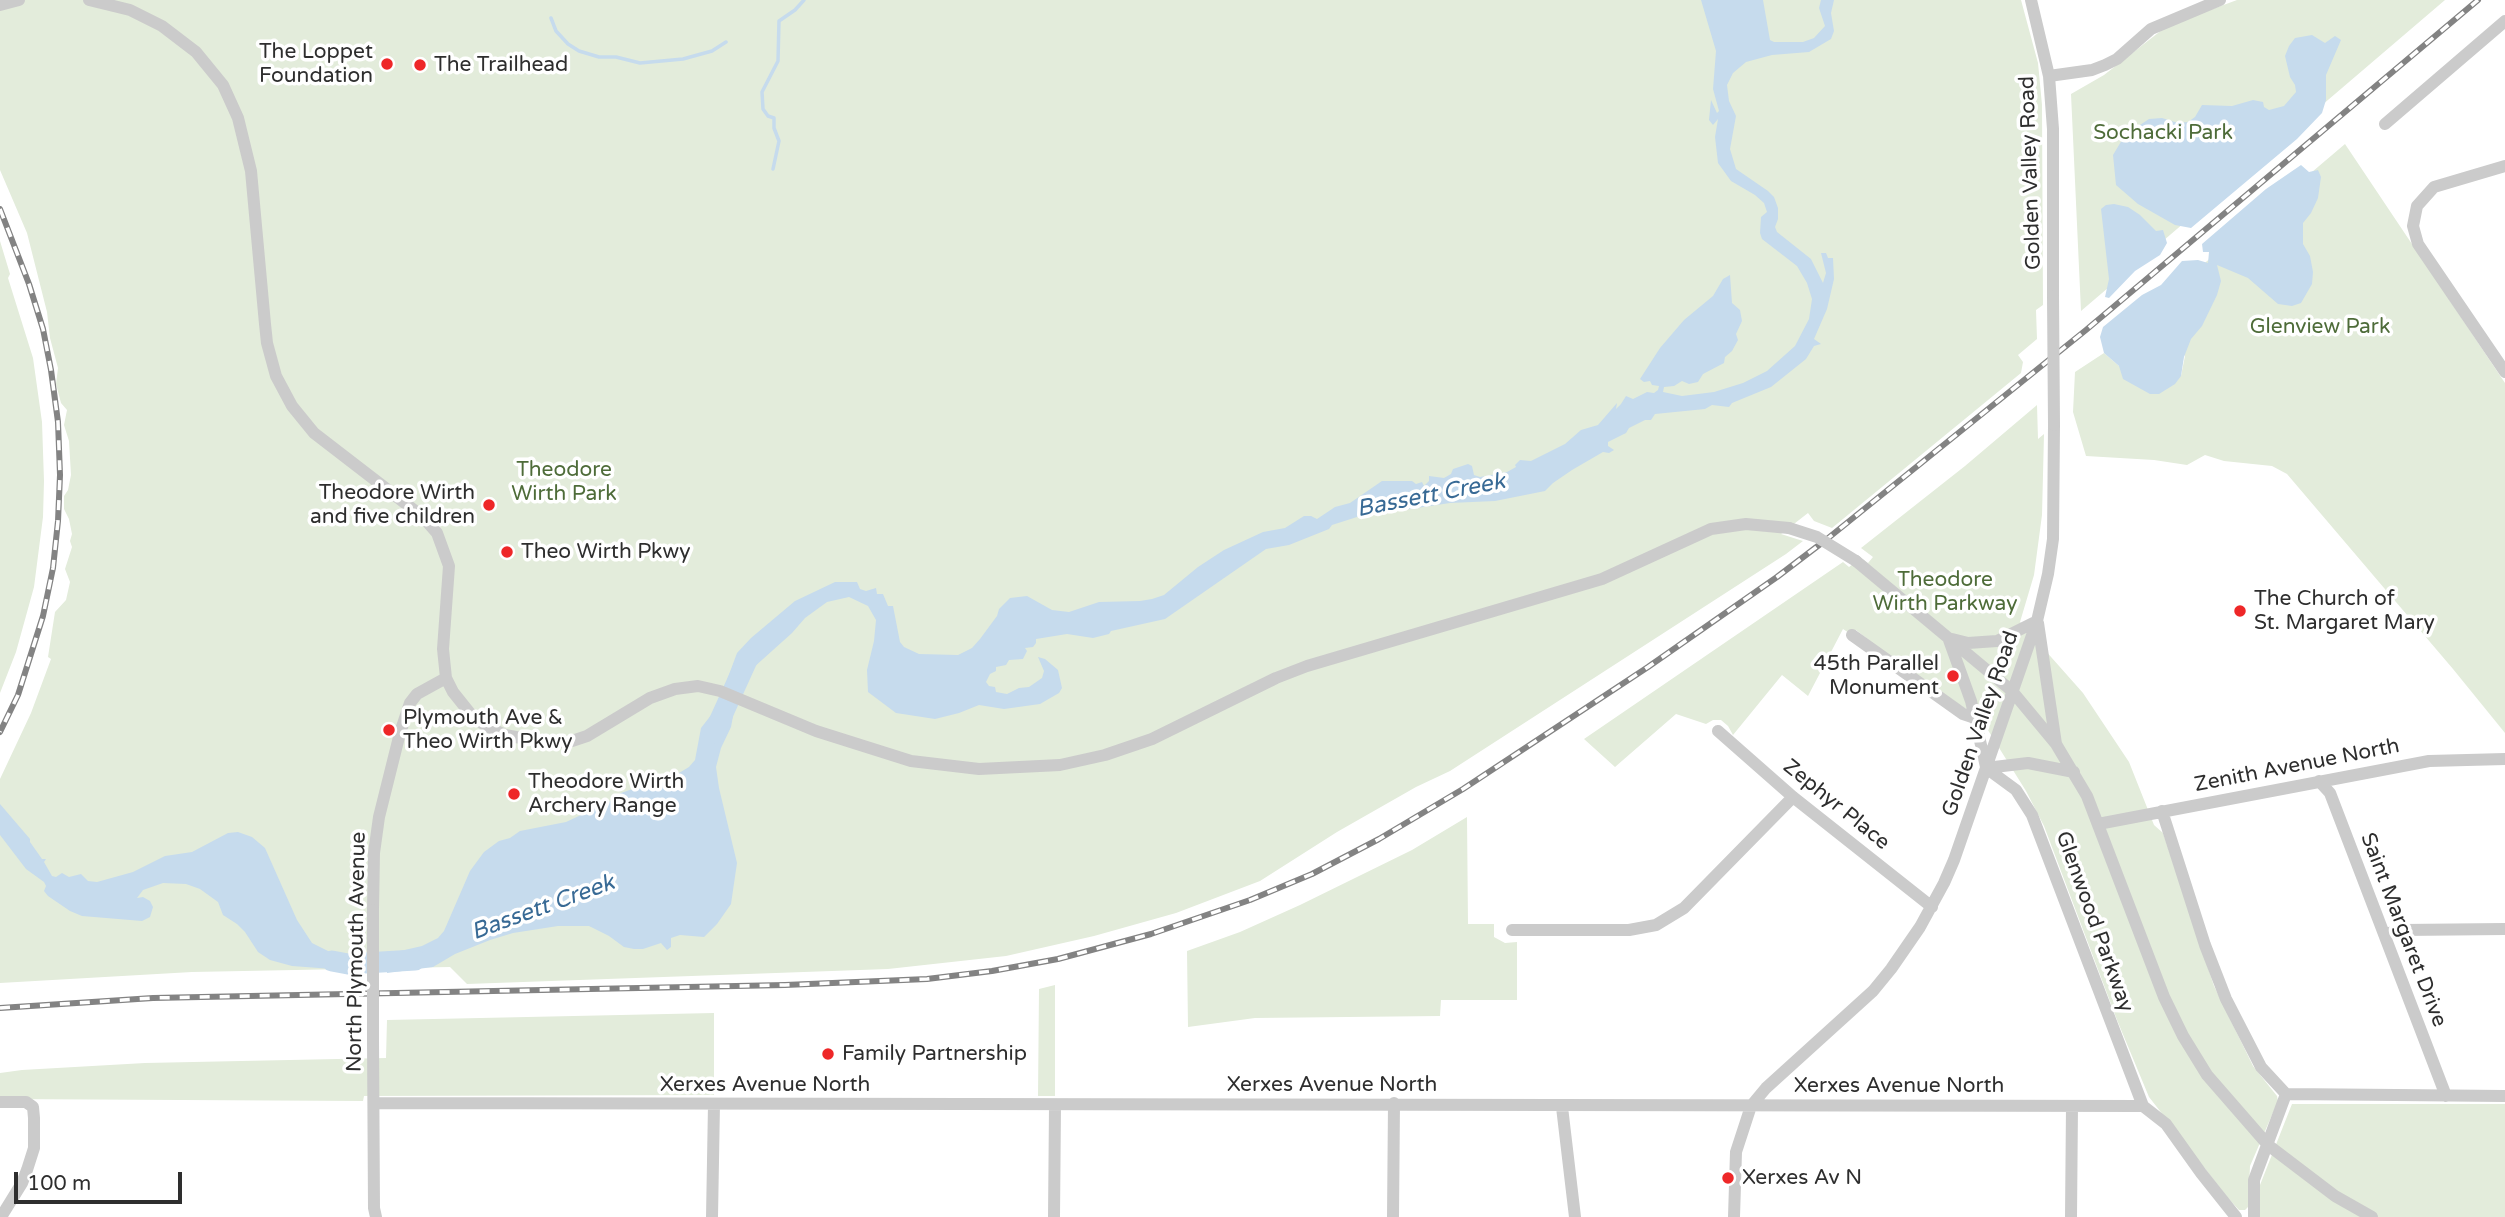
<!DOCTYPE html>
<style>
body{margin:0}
#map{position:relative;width:2505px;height:1217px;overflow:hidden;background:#fff;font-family:"Varela Round",sans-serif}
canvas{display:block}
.scale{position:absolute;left:14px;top:1172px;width:168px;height:32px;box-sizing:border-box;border:4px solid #2e2e2e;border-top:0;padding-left:9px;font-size:21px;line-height:24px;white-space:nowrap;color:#2e2e2e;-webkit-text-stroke:5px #fff;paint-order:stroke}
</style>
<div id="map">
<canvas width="2505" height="1217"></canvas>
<div class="scale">100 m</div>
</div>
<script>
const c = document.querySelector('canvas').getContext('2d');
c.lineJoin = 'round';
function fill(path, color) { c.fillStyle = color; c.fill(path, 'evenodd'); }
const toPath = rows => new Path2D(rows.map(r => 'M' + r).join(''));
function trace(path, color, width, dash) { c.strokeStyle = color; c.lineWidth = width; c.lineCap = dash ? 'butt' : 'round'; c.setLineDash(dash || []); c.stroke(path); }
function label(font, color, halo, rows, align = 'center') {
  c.font = font + ' "Varela Round",sans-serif'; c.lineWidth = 7; c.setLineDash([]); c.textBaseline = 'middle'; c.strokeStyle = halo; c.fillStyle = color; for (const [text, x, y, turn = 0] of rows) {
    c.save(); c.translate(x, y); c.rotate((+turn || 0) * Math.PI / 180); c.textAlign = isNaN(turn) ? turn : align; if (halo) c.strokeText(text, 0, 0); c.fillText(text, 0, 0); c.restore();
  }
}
const green = toPath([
 [0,0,2021,0,2038,63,2042,105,2043,305,2036,310,2037,339,2018,355,2023,362,2021,373,1832,528,1814,521,1808,513,1781,534,1803,541,1786,554,1450,771,1416,787,1337,832,1260,881,1176,913,1094,936,1006,956,888,969,467,984,450,967,192,972,0,983,0,779,31,713,51,659,48,657,55,612,66,600,70,582,65,569,72,547,70,541,72,534,69,519,64,509,64,496,68,490,71,475,69,441,64,425,67,410,61,403,56,384,58,368,50,338,47,312,27,233,0,170],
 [2237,0,2445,0,2081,311,2071,94,2104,75,2167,26],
 [2345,144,2505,383,2505,733,2453,669,2287,474,2272,466,2224,461,2205,455,2187,465,2154,460,2086,456,2073,412,2075,372,2104,353,2119,366,2181,376,2185,356,2147,312],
 [0,241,10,274,8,278,33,358,42,422,44,481,43,517,34,587,16,652,0,693],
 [2037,405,2038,439,2044,434,2042,515,2034,575,2020,622,2083,693,2129,762,2154,825,2163,833,2214,986,2253,1066,2277,1096,2278,1101,2250,1166,2248,1207,2245,1210,2239,1210,2228,1198,2149,1097,2117,1020,2044,826,2026,791,1981,719,1901,665,1856,630,1852,635,1843,629,1808,696,1782,675,1733,735,1728,726,1721,720,1713,720,1706,724,1676,714,1615,767,1584,739,1843,562,1849,567,1861,558,1868,563,1873,557,1861,548,1965,466],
 [1467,817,1468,924,1494,924,1494,937,1505,943,1517,942,1517,1000,1441,1000,1440,1016,1255,1018,1188,1027,1187,951,1240,932,1300,905,1412,850],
 [1055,985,1055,1096,1038,1096,1039,989],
 [714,1013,714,1095,364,1096,363,1101,0,1099,0,1073,22,1070,145,1063,386,1058,387,1020],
 [2292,1104,2505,1104,2505,1217,2260,1217,2260,1185]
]);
const water = toPath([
 [1701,0,1763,0,1770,40,1774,42,1803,42,1814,38,1825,26,1819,8,1821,0,1834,0,1831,13,1834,31,1831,39,1809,52,1772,55,1746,62,1733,73,1727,85,1729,101,1736,116,1730,149,1736,169,1768,191,1774,197,1778,208,1778,219,1775,227,1777,232,1811,259,1823,283,1826,273,1821,253,1826,253,1828,258,1833,258,1834,279,1827,309,1814,339,1821,344,1814,346,1806,359,1771,387,1732,403,1729,407,1712,405,1705,409,1655,414,1651,420,1645,420,1629,428,1626,433,1608,442,1608,446,1614,450,1609,453,1603,452,1572,470,1553,483,1545,491,1495,501,1450,503,1357,517,1332,525,1329,529,1289,545,1266,549,1165,619,1111,631,1109,634,1093,638,1067,634,1036,639,1036,643,1033,647,1025,648,1027,651,1023,659,1009,660,1006,665,996,667,996,671,990,674,986,682,989,686,995,687,996,692,1007,694,1019,688,1029,687,1042,678,1044,671,1038,657,1045,659,1058,670,1062,688,1059,693,1040,704,1004,709,979,705,959,713,935,719,896,713,868,692,867,670,874,641,876,620,868,606,849,597,827,602,805,618,792,633,753,668,745,680,744,687,727,680,737,653,751,638,795,601,835,582,857,582,860,589,866,591,876,588,877,594,883,594,888,606,893,606,900,642,904,647,919,654,958,655,972,648,980,639,997,616,999,609,1010,598,1027,596,1052,610,1069,612,1099,602,1140,601,1152,599,1164,595,1198,567,1224,550,1263,532,1285,528,1304,516,1311,516,1317,519,1335,507,1350,503,1382,481,1412,481,1416,484,1422,482,1424,486,1429,481,1429,476,1444,478,1451,474,1453,469,1468,464,1472,466,1474,475,1480,477,1507,472,1516,467,1515,465,1520,460,1531,461,1565,444,1581,430,1598,425,1617,403,1616,409,1621,404,1626,396,1633,399,1647,392,1654,393,1658,390,1659,386,1652,385,1650,381,1644,382,1640,379,1660,348,1684,320,1713,296,1723,279,1730,275,1732,303,1740,310,1742,321,1736,334,1738,340,1732,351,1725,357,1724,363,1703,374,1698,382,1689,384,1682,381,1674,386,1664,387,1663,392,1682,396,1714,392,1743,383,1767,371,1795,346,1809,319,1812,299,1807,283,1797,266,1762,239,1760,233,1761,217,1767,212,1764,203,1755,195,1731,181,1718,163,1715,137,1718,119,1713,125,1709,120,1711,100,1717,113,1719,111,1713,89,1716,51],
 [2312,35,2325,43,2335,36,2341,40,2326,75,2326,100,2322,113,2297,139,2191,228,2175,225,2138,204,2116,185,2113,155,2125,135,2149,119,2162,118,2178,123,2188,122,2195,117,2202,105,2232,106,2253,100,2263,102,2264,107,2269,110,2284,106,2296,92,2295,85,2290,77,2285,56,2289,46,2295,38],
 [2301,165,2309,172,2318,170,2321,177,2318,198,2311,213,2303,223,2303,244,2310,256,2313,272,2312,284,2301,303,2292,306,2278,304,2248,278,2217,265,2221,281,2217,295,2202,326,2191,339,2184,357,2181,376,2175,384,2159,394,2150,394,2123,379,2119,366,2104,353,2100,337,2103,327,2142,295,2161,285,2182,261,2198,260,2208,263,2209,252,2203,252,2202,244,2266,189],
 [2114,204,2128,207,2140,215,2156,231,2163,230,2167,243,2160,255,2135,271,2109,298,2105,297,2109,279,2101,209,2106,205],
 [719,705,734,711,731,727,721,748,716,767,719,788,737,863,731,904,717,924,704,937,680,935,671,938,671,947,667,950,661,943,643,949,634,949,624,947,609,936,589,926,558,926,513,933,490,940,455,954,433,967,387,973,387,954,422,946,438,938,444,931,470,871,484,852,499,841,510,838,520,831,566,822,609,802,621,793,679,773,689,767,695,760,701,728],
 [0,804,30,839,30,842,42,859,46,859,44,862,52,876,56,877,62,873,69,877,81,874,88,881,97,882,133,872,165,856,192,852,228,833,238,832,252,837,265,848,297,920,312,943,336,955,352,958,359,957,359,971,292,966,270,960,258,952,245,932,237,924,223,915,218,902,200,889,186,884,163,883,143,890,137,898,143,897,150,901,153,907,150,917,142,921,82,916,70,911,48,896,44,891,46,886,44,882,26,869,0,835]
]);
const stream = toPath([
 [551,18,556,31,568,44,579,51,599,57,616,57,640,63,683,59,712,51,726,42],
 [773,169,779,141,774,128,774,118,768,116,763,109,762,92,778,61,779,21,795,10,804,0]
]);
const river = toPath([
 [714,733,748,658],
 [332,961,348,964,415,960]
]);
const minor = toPath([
 [89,0,130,10,162,26,196,52,223,85,238,118,251,171,265,324,267,343,276,376,292,406,314,433,423,517,437,533,449,566,443,649,446,678,453,692,473,717,488,727,505,735,548,743,572,741,587,736,650,698,675,689,698,686,720,691,816,731,911,761,979,769,1060,765,1105,755,1152,739,1276,678,1307,666,1602,579,1711,529,1746,524,1789,528],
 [2031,0,2049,76,2053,129,2053,296],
 [0,5,19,0],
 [2049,76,2092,70,2105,65,2117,59,2151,29,2220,0],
 [2385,124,2505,21],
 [2505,166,2434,187,2417,206,2413,226,2418,244,2505,372],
 [1856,561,2012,691,2056,744,2087,796,2164,997,2183,1036,2207,1075,2268,1145,2335,1196,2372,1217],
 [2038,623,2056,744],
 [1852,635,1963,714,1975,718],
 [1952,639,1968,643,1997,641,2037,621],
 [1949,640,1971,701,1986,767],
 [1718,731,1793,797,1932,907],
 [1986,768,2016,790,2032,815,2143,1106],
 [1986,768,2028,763,2074,772],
 [2319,781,2330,793,2446,1096],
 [2162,811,2205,945,2226,999,2261,1067,2286,1094],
 [2098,824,2429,761,2505,759],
 [373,910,374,853,379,817,400,733,410,703,417,694,446,678],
 [1512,930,1629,930,1656,925,1684,908,1793,797],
 [2384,934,2402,930,2505,929],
 [373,1039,374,1208,376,1217],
 [2286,1094,2505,1096],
 [0,1102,26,1102,33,1107,34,1118,34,1148,27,1170,22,1183,1,1217],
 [375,1103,2143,1106,2166,1124,2201,1173,2236,1217],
 [1562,1107,1575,1217],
 [712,1217,714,1104],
 [1054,1217,1055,1106],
 [1393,1217,1394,1103],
 [1734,1217,1736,1152,1751,1106,1766,1088,1873,991,1891,969,1920,927,1944,883,1954,860,2037,621,2048,574,2053,539,2054,425],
 [2071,1217,2072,1106],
 [2254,1217,2254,1180,2286,1094]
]);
const rail = toPath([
 [0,209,29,284,43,329,51,370,58,422,60,475,58,521,53,568,43,616,18,695,0,732],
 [0,1008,153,998,785,985,927,979,992,971,1058,959,1151,934,1250,900,1312,874,1379,839,1463,789,1648,667,1777,577,1827,539,2086,330,2478,0]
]);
const minorBridge = toPath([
 [2053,296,2054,425],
 [1789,528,1817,537,1856,561],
 [373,910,373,1039]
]);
const markers = [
 [387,64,7,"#ee2728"],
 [420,65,7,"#ee2728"],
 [489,505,7,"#ee2728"],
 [507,552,7,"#ee2728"],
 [2240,611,7,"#ee2728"],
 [1953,676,7,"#ee2728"],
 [389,730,7,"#ee2728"],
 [514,794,7,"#ee2728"],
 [828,1054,7,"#ee2728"],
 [1728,1178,7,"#ee2728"]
];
const poiNames = [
 ["The Loppet",373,52,"right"],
 ["Foundation",373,76,"right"],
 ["The Trailhead",434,65],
 ["Theodore Wirth",475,493,"right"],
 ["and five children",475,517,"right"],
 ["Theo Wirth Pkwy",521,552],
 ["The Church of",2254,599],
 ["St. Margaret Mary",2254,623],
 ["45th Parallel",1939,664,"right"],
 ["Monument",1939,688,"right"],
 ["Plymouth Ave &",403,718],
 ["Theo Wirth Pkwy",403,742],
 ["Theodore Wirth",528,782],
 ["Archery Range",528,806],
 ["Family Partnership",842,1054],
 ["Xerxes Av N",1742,1178]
];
const parkNames = [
 ["Sochacki Park",2163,133],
 ["Glenview Park",2320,327],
 ["Theodore",564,470],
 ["Wirth Park",564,494],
 ["Theodore",1945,580],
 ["Wirth Parkway",1945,604]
];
const streetNames = [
 ["Golden Valley Road",2031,173,-92],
 ["Golden Valley Road",1981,724,-71],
 ["Zenith Avenue North",2297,766,-11],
 ["Zephyr Place",1836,805,39],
 ["Glenwood Parkway",2094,922,70],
 ["Saint Margaret Drive",2403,930,69],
 ["North Plymouth Avenue",357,952,-89],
 ["Xerxes Avenue North",765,1085],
 ["Xerxes Avenue North",1332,1085],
 ["Xerxes Avenue North",1899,1086]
];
const waterNames = [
 ["Bassett Creek",1431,496,-11],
 ["Bassett Creek",543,908,-20]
];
fill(green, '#e3ecdb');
fill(water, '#c6dbed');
trace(stream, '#c6dbed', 3.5);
trace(river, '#c6dbed', 21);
trace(minor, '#cbcbcb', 12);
trace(rail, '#838383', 6);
trace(rail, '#fff', 3.5, [10]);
trace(minorBridge, '#cbcbcb', 12);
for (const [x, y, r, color] of markers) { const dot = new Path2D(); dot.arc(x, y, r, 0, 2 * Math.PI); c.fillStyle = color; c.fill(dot); trace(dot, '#fff', 2.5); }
label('21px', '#2e2e2e', '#fff', poiNames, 'left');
label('21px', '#4e6c39', '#fff', parkNames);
label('21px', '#2e2e2e', '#fff', streetNames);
label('italic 23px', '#386a95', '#fff', waterNames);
</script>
